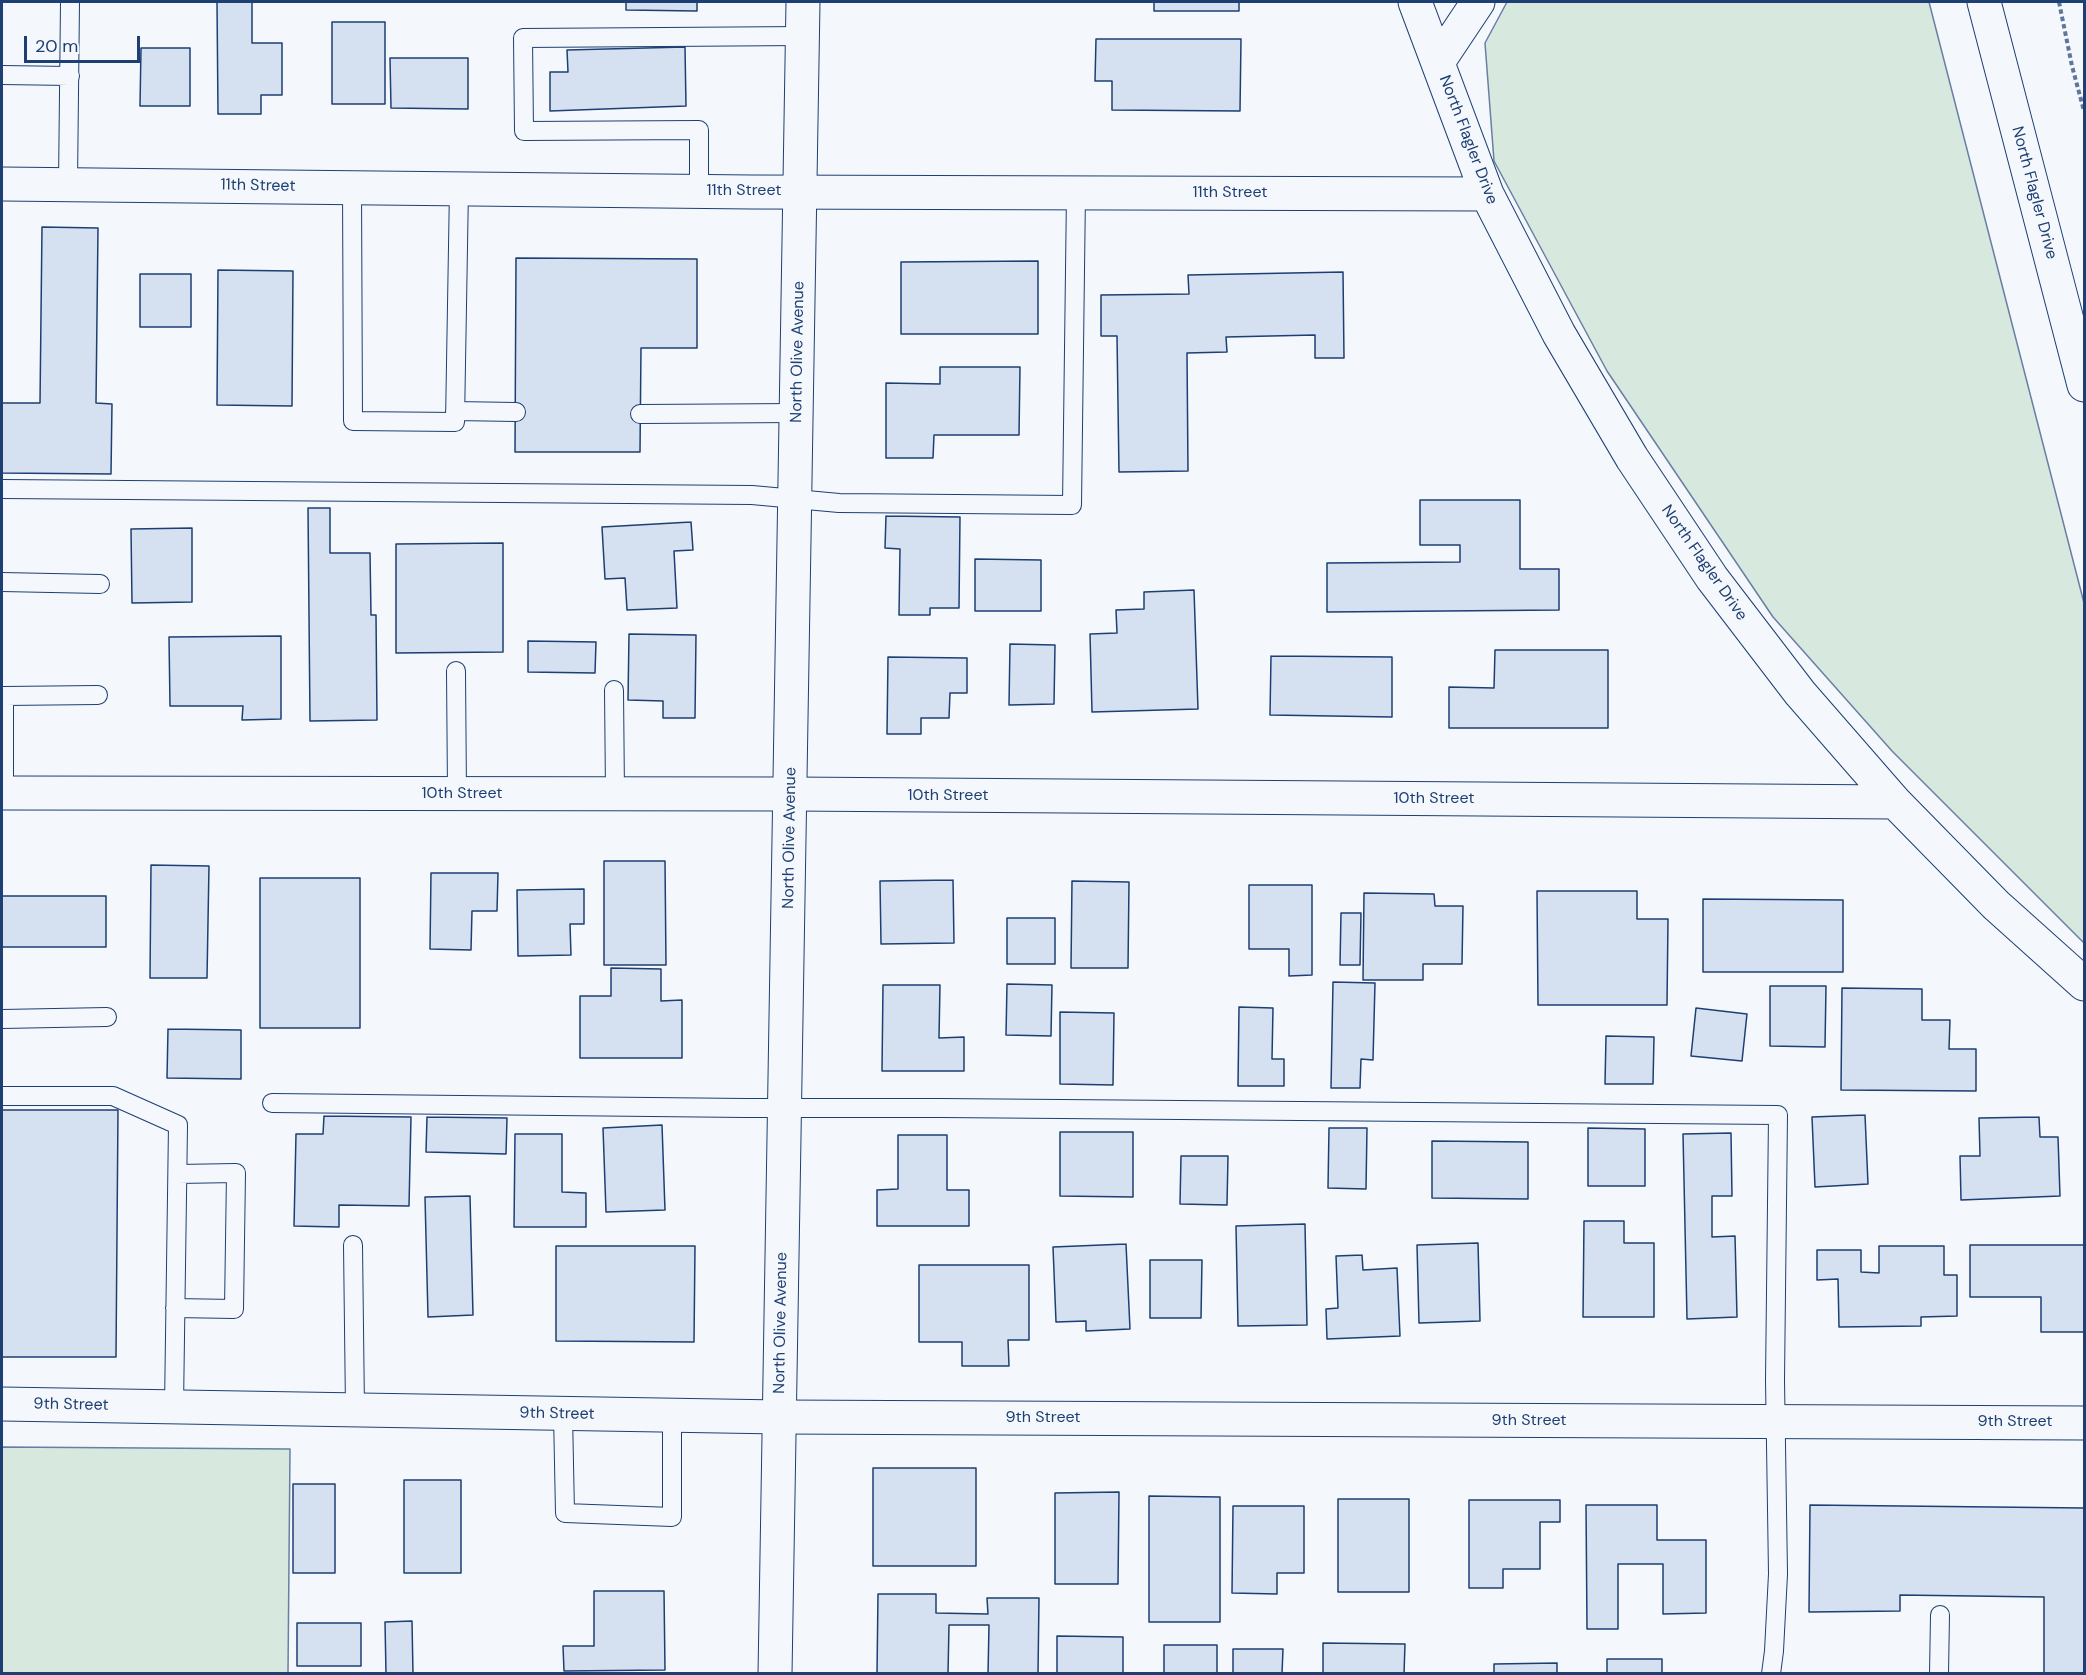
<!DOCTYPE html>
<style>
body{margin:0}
#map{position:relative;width:2086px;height:1675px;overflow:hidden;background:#f4f7fb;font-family:"DM Sans",sans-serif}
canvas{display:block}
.frame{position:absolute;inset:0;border:3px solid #1d3f73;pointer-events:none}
.scale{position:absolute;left:24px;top:36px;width:116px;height:27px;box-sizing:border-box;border:3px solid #1d3f73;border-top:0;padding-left:8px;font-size:18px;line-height:21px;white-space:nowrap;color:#1d3f73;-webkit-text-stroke:4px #f4f7fb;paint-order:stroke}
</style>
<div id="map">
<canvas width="2086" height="1675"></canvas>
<div class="frame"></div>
<div class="scale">20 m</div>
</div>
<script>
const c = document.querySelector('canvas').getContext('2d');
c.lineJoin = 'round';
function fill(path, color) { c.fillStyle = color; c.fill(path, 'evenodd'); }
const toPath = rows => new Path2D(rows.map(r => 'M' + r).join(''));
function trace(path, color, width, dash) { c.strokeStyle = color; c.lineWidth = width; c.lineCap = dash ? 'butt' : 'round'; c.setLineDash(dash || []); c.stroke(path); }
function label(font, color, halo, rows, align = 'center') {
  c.font = font + ' "DM Sans",sans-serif'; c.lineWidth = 4.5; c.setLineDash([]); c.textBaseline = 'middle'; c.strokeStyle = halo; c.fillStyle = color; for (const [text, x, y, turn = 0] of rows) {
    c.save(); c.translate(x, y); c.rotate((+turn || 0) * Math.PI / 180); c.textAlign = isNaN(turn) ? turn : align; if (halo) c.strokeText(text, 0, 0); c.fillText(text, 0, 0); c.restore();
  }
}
const green = toPath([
 [1507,2,1929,2,2084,603,2084,943,1892,751,1773,617,1607,371,1494,161,1485,43,1507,2],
 [2,1447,290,1449,288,1673,2,1673,2,1447]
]);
const building = toPath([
 [217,2,252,2,252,43,282,43,282,95,261,95,261,114,218,114,217,2],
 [626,2,697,2,697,11,626,10,626,2],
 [1154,2,1239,2,1239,11,1154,11,1154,2],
 [332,22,385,22,385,104,332,104,332,22],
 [1096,39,1241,39,1240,111,1112,110,1112,81,1095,81,1096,39],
 [685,47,686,106,550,111,550,72,568,72,567,50,685,47],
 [141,48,190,48,190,106,140,106,141,48],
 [390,58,468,58,468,109,391,108,390,58],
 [42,227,98,228,96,403,112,404,111,474,2,473,2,403,40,403,42,227],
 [516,258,697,259,697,348,641,348,640,452,515,452,516,258],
 [1038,261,1038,334,901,334,901,262,1038,261],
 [218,270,293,271,292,406,217,405,218,270],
 [1343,272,1344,358,1315,358,1315,335,1226,337,1227,352,1187,353,1188,471,1119,472,1117,336,1101,336,1101,295,1189,294,1188,275,1343,272],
 [140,274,191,274,191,327,140,327,140,274],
 [940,367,1020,367,1019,435,934,435,933,458,886,458,886,383,940,384,940,367],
 [1420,500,1520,500,1520,569,1559,569,1559,610,1327,612,1327,563,1460,562,1460,545,1420,545,1420,500],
 [308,508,330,508,330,553,370,553,371,615,376,615,377,720,310,721,308,508],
 [886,516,960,517,959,608,930,608,930,615,899,615,900,549,885,548,886,516],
 [691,522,693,550,674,551,677,608,627,610,625,578,605,579,602,527,691,522],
 [192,528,192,602,132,603,131,529,192,528],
 [503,543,503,652,396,653,396,544,503,543],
 [975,559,1041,560,1041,611,975,611,975,559],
 [1194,590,1198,709,1092,712,1090,634,1117,633,1116,610,1144,609,1144,592,1194,590],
 [629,634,696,635,695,718,663,718,663,701,628,700,629,634],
 [281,636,281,719,242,720,243,706,170,706,169,637,281,636],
 [528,641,596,642,595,673,528,672,528,641],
 [1010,644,1055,645,1054,704,1009,705,1010,644],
 [1495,650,1608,650,1608,728,1449,728,1449,687,1494,688,1495,650],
 [1271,656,1392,657,1392,717,1270,715,1271,656],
 [888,657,967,658,967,693,950,693,949,718,921,718,921,734,887,734,888,657],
 [604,861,665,861,666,965,604,965,604,861],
 [151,865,209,866,207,978,150,978,151,865],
 [431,873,498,873,497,911,472,911,471,950,430,949,431,873],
 [260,878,360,878,360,1028,260,1028,260,878],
 [953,880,954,943,881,944,880,881,953,880],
 [1072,881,1129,882,1128,968,1071,968,1072,881],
 [1249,885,1312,885,1312,975,1289,976,1289,949,1249,949,1249,885],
 [584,889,584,924,570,924,571,955,518,956,517,890,584,889],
 [1537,891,1637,891,1637,919,1668,919,1667,1005,1538,1005,1537,891],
 [1364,893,1434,894,1435,906,1463,906,1462,964,1423,964,1423,980,1363,980,1364,893],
 [2,896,106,896,106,947,2,947,2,896],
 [1703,899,1843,900,1843,972,1703,972,1703,899],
 [1341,913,1361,913,1360,965,1340,965,1341,913],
 [1007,918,1055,918,1055,964,1007,964,1007,918],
 [611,968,661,969,661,1001,682,1000,682,1058,580,1058,580,996,611,996,611,968],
 [1333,982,1375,983,1373,1060,1361,1059,1360,1088,1331,1088,1333,982],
 [1007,984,1052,985,1051,1036,1006,1035,1007,984],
 [883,985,940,985,939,1038,964,1037,964,1071,882,1071,883,985],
 [1770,986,1826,986,1825,1047,1770,1046,1770,986],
 [1842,988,1922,989,1922,1020,1950,1020,1949,1049,1976,1049,1976,1091,1841,1090,1842,988],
 [1239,1007,1273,1008,1272,1059,1284,1059,1284,1086,1238,1086,1239,1007],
 [1696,1008,1747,1014,1742,1061,1691,1056,1696,1008],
 [1060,1012,1114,1013,1113,1085,1060,1084,1060,1012],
 [168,1029,241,1030,241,1079,167,1078,168,1029],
 [1606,1036,1654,1037,1653,1084,1605,1084,1606,1036],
 [2,1110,118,1110,116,1357,2,1357,2,1110],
 [1865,1115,1868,1184,1815,1187,1812,1117,1865,1115],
 [324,1116,411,1117,409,1206,339,1205,339,1227,294,1226,296,1134,323,1134,324,1116],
 [427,1117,507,1118,506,1154,426,1152,427,1117],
 [2039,1117,2040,1137,2058,1137,2060,1196,1961,1200,1960,1156,1980,1156,1979,1118,2039,1117],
 [662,1125,665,1210,606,1212,603,1128,662,1125],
 [1329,1128,1367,1128,1366,1189,1328,1188,1329,1128],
 [1588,1128,1645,1129,1645,1186,1588,1186,1588,1128],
 [1060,1132,1133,1132,1133,1197,1060,1196,1060,1132],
 [1731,1133,1732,1196,1712,1196,1712,1237,1735,1236,1737,1317,1687,1319,1683,1134,1731,1133],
 [515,1134,562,1134,562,1192,586,1193,586,1227,514,1227,515,1134],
 [898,1135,947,1135,947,1190,969,1190,969,1226,877,1226,877,1190,898,1189,898,1135],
 [1432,1141,1528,1142,1528,1199,1432,1198,1432,1141],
 [1181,1156,1228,1156,1227,1205,1180,1204,1181,1156],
 [470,1196,473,1315,428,1317,425,1197,470,1196],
 [1584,1221,1624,1221,1624,1243,1654,1243,1654,1317,1583,1317,1584,1221],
 [1305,1224,1307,1325,1238,1326,1236,1226,1305,1224],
 [1478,1243,1480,1321,1419,1323,1417,1245,1478,1243],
 [1126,1244,1130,1329,1086,1331,1086,1321,1056,1322,1053,1247,1126,1244],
 [1970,1245,2084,1245,2084,1332,2041,1332,2041,1297,1970,1297,1970,1245],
 [556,1246,695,1246,694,1342,556,1341,556,1246],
 [1879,1246,1944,1246,1944,1275,1957,1275,1957,1316,1921,1317,1921,1326,1839,1327,1838,1279,1817,1280,1817,1250,1861,1250,1861,1272,1879,1273,1879,1246],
 [1362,1255,1363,1270,1397,1268,1400,1336,1327,1339,1326,1309,1338,1308,1336,1256,1362,1255],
 [1150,1260,1202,1260,1201,1318,1150,1318,1150,1260],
 [919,1265,1029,1265,1029,1340,1008,1340,1009,1366,962,1366,962,1342,919,1342,919,1265],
 [873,1468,976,1468,976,1566,873,1566,873,1468],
 [404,1480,461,1480,461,1573,404,1573,404,1480],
 [293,1484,335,1484,335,1573,293,1573,293,1484],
 [1119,1492,1118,1584,1055,1584,1055,1493,1119,1492],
 [1149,1496,1220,1497,1220,1622,1149,1622,1149,1496],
 [1338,1499,1409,1499,1409,1592,1338,1592,1338,1499],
 [1469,1500,1560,1500,1560,1522,1540,1522,1540,1569,1503,1569,1503,1588,1469,1588,1469,1500],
 [1586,1505,1657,1505,1657,1540,1706,1540,1706,1613,1663,1614,1663,1564,1618,1564,1618,1629,1587,1629,1586,1505],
 [1810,1505,2084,1508,2084,1674,2044,1674,2044,1597,1900,1595,1900,1611,1809,1612,1810,1505],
 [1233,1506,1304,1506,1304,1573,1277,1573,1277,1594,1232,1593,1233,1506],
 [594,1591,664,1591,665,1670,564,1671,563,1646,594,1646,594,1591],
 [878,1594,936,1594,936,1613,988,1614,987,1598,1039,1598,1038,1674,988,1674,989,1625,949,1625,948,1674,877,1674,878,1594],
 [412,1621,413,1674,386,1674,385,1622,412,1621],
 [297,1623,361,1623,361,1666,297,1666,297,1623],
 [1057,1636,1123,1637,1123,1674,1057,1674,1057,1636],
 [1323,1643,1405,1644,1404,1674,1323,1674,1323,1643],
 [1164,1645,1217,1645,1217,1674,1164,1674,1164,1645],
 [1233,1649,1283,1649,1282,1674,1233,1674,1233,1649],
 [1607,1659,1662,1659,1662,1674,1607,1674,1607,1659],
 [1557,1663,1557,1674,1494,1674,1494,1664,1557,1663]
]);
const path = toPath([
 [2059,2,2072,66,2084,111]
]);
const service = toPath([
 [2,75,70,76],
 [68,184,70,2],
 [352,187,353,421,455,422,459,188],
 [699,191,699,130,524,131,523,38,803,36],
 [455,411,516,412],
 [640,414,797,413],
 [2,489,752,495,839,503,1072,505,1076,192],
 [2,582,100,584],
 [456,671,457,794],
 [614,690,615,794],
 [2,696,4,696,4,793],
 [4,696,98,695],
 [2,1019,107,1017],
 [2,1096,113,1096,178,1125,174,1407],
 [272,1103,746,1108,941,1108,1778,1115,1775,1380,1778,1574,1774,1651,1771,1674],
 [353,1245,355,1410],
 [175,1308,234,1309,236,1173,178,1174],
 [563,1414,565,1513,672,1517,672,1415],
 [1939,1674,1940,1615]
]);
const minor = toPath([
 [1415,2,1487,194,1559,334,1632,458,1712,578,1800,693,1895,802,1996,905,2084,984],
 [1438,62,1478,2],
 [2,184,752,192,1487,194],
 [2,793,791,794,1895,802],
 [2,1404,780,1417,2084,1423]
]);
const tertiary = toPath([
 [1984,2,2084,385],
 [775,1674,803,2]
]);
const streetNames = [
 ["North Flagler Drive",1468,140,69],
 ["11th Street",258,186,1],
 ["11th Street",744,191],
 ["11th Street",1230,193],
 ["North Flagler Drive",2034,193,75],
 ["North Olive Avenue",798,352,-89],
 ["North Flagler Drive",1704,563,55],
 ["10th Street",462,794],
 ["10th Street",948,796],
 ["10th Street",1434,799],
 ["North Olive Avenue",790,838,-89],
 ["North Olive Avenue",781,1323,-89],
 ["9th Street",71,1405,1],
 ["9th Street",557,1414,1],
 ["9th Street",1043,1418],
 ["9th Street",1529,1421],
 ["9th Street",2015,1422]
];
fill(green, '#d7e8df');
trace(green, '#687fa3', 1.5);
fill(building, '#d5e0f0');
trace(building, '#1d3f73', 1.5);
trace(service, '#1d3f73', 20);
trace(minor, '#1d3f73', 35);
trace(tertiary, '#1d3f73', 35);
trace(path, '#5e769c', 4, [4.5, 3]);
trace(service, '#f4f7fb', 18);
trace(minor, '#f4f7fb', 33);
trace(tertiary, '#f4f7fb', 33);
label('16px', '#1d3f73', '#f4f7fb', streetNames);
</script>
